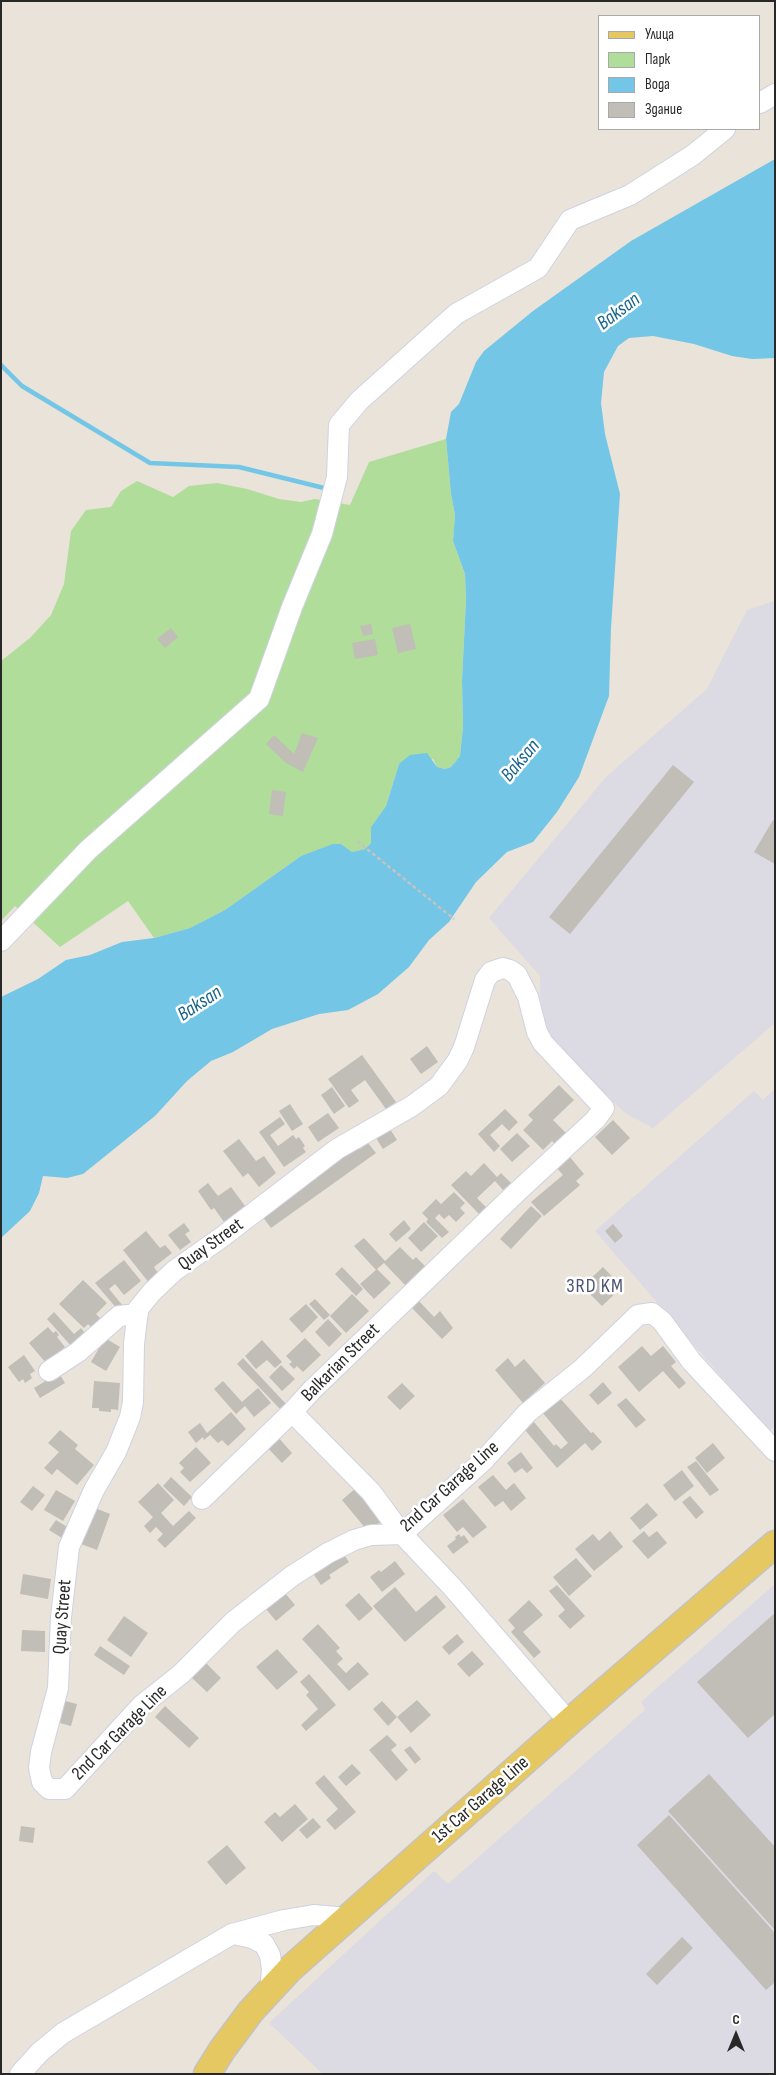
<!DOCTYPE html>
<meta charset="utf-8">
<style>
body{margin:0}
#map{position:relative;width:776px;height:2075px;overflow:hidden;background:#e9e3da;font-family:"Sofia Sans Condensed",sans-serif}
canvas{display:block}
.frame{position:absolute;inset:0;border:2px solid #282828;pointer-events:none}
.legend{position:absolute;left:598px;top:15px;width:162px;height:115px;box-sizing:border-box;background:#fff;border:1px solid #a9a9a9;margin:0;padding:6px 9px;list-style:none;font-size:15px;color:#282828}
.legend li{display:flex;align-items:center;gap:10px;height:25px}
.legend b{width:25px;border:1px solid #a9a9a9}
.north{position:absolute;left:711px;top:2010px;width:50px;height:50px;-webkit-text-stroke:4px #fff;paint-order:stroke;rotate:0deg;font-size:14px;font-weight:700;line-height:20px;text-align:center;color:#282828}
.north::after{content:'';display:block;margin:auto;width:18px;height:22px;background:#282828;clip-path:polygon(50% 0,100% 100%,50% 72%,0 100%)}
</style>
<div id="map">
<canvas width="776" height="2075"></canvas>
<div class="frame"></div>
<ul class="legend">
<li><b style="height:6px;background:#e6c862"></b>Улица</li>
<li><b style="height:14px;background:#b0dd99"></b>Парк</li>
<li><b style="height:14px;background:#73c6e5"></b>Вода</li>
<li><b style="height:14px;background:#c1bdb7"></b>Здание</li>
</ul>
<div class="north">С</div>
</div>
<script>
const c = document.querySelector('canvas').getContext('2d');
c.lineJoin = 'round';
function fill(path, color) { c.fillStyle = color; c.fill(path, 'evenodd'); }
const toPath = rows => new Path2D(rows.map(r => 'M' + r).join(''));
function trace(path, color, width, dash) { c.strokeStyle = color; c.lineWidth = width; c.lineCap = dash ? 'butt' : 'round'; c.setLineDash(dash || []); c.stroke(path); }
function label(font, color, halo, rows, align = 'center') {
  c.font = font + ' "Sofia Sans Condensed",sans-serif'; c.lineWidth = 5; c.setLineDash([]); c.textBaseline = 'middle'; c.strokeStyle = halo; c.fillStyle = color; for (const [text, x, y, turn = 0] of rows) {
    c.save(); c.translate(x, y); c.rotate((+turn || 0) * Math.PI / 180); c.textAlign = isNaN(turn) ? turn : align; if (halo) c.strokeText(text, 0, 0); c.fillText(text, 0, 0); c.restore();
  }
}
const industrial = toPath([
 [775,601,775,1023,653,1128,625,1113,541,1032,540,976,489,918,606,777,707,689,747,610],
 [775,1089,775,1426,769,1431,595,1231,754,1091,763,1100],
 [775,1584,775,2074,323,2074,269,2023,434,1871,448,1884,645,1710,641,1702]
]);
const green = toPath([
 [446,439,451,494,455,515,453,541,465,574,466,600,462,680,463,726,460,756,451,767,445,769,437,767,433,759,399,764,386,806,371,827,371,843,365,849,352,852,341,844,301,856,225,910,190,928,154,938,128,901,60,947,15,906,1,921,1,661,30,638,51,615,64,584,71,531,86,510,111,507,121,491,137,481,173,497,189,486,217,483,247,489,279,499,301,502,315,499,350,505,369,462]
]);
const water = toPath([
 [775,159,775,358,752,359,732,356,694,344,653,336,629,338,618,346,604,372,601,403,605,434,620,494,611,628,609,696,579,777,557,812,533,842,507,852,476,882,449,922,429,940,409,967,378,994,348,1010,319,1014,272,1029,233,1052,211,1061,187,1081,155,1116,83,1174,67,1178,43,1176,39,1193,30,1211,1,1238,1,997,38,979,66,960,90,955,122,942,154,938,190,928,225,910,301,856,333,844,341,844,352,852,365,849,371,843,371,827,386,806,399,764,410,755,427,753,437,767,445,769,451,767,460,756,463,727,462,680,466,600,465,574,453,541,455,515,451,494,446,439,451,412,459,404,476,362,484,351,533,311,631,241]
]);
const stream = toPath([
 [1,365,22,386,150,463,239,467,328,489]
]);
const building = toPath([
 [371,624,373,634,363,636,360,626],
 [410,624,416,649,398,653,392,628],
 [171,628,178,637,165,648,157,639],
 [375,639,378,655,355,659,352,643],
 [302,733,318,738,303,772,286,763,266,744,274,735,294,754],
 [673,765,694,782,570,934,549,917],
 [272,790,286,792,283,816,269,814],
 [773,820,775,821,775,864,754,852],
 [427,1046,438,1062,421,1074,410,1059],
 [362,1055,396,1102,386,1109,365,1080,351,1090,359,1101,349,1108,328,1079],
 [559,1085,574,1100,553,1120,566,1133,555,1144,552,1141,543,1150,523,1130,533,1120,528,1115],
 [332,1087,345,1106,334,1114,321,1095],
 [290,1104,303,1124,292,1131,279,1111],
 [505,1109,518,1122,509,1131,502,1124,490,1135,500,1146,494,1152,478,1134],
 [328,1113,339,1128,318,1142,308,1127],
 [280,1117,285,1124,270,1135,278,1146,293,1135,296,1139,299,1137,305,1146,303,1148,306,1152,284,1167,259,1132],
 [613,1120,630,1138,612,1155,595,1137],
 [390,1129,397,1140,383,1149,376,1138],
 [517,1133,530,1146,512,1162,500,1149],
 [239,1139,256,1161,264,1156,276,1173,259,1187,248,1173,243,1177,223,1151],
 [368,1143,376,1153,271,1228,262,1216,358,1147,360,1149],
 [569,1156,584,1174,576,1181,580,1185,544,1216,531,1202,563,1175,556,1167],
 [484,1163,497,1177,501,1173,511,1183,503,1190,495,1181,477,1198,486,1207,479,1214,451,1185,466,1171,471,1176],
 [208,1183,218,1196,231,1187,245,1206,224,1222,214,1208,211,1210,198,1191],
 [454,1192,465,1203,460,1208,465,1213,456,1222,449,1215,444,1219,439,1214,435,1218,449,1232,442,1238,426,1222,428,1219,422,1213,436,1199,441,1204],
 [531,1206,542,1216,511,1249,500,1239],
 [404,1220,411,1229,396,1242,389,1234],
 [424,1222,438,1236,421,1252,408,1238],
 [184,1223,190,1231,185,1234,191,1242,180,1250,168,1235],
 [613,1224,623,1236,615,1243,605,1231],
 [146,1231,160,1248,165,1245,172,1253,154,1267,160,1276,150,1284,123,1250],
 [364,1238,385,1261,400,1247,413,1260,416,1257,426,1267,406,1286,384,1263,377,1269,391,1283,374,1299,360,1284,376,1270,354,1246],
 [124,1260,141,1281,124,1295,115,1284,109,1289,123,1306,118,1310,95,1283],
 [342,1267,363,1289,356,1296,335,1274],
 [603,1267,622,1287,602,1306,588,1292,593,1287,588,1281],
 [83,1280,107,1303,96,1314,101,1319,92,1328,88,1324,84,1328,59,1304],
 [352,1294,369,1311,346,1333,330,1316],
 [315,1299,330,1315,324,1320,309,1304],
 [418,1300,434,1317,440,1311,453,1328,442,1339,411,1307],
 [306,1304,318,1317,302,1333,289,1319],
 [54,1312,74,1334,81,1328,87,1336,73,1348,47,1319],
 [328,1319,342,1334,329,1347,315,1332],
 [48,1327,53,1333,56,1331,59,1335,57,1337,65,1347,46,1363,29,1343],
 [105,1338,120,1347,106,1371,91,1362],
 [305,1338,321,1355,303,1372,297,1366,294,1369,289,1364,292,1362,286,1356],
 [262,1340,282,1362,275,1368,267,1360,256,1369,245,1356],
 [642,1346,651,1356,663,1346,676,1362,671,1366,686,1383,679,1389,663,1371,639,1392,618,1367],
 [24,1355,35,1371,30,1374,32,1378,25,1383,23,1379,19,1382,8,1367],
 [243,1358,286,1404,280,1409,237,1364],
 [508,1358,515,1367,524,1359,545,1383,523,1403,495,1370],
 [281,1365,295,1379,282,1391,269,1377],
 [59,1373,65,1383,40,1398,34,1388],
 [94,1381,120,1383,118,1410,111,1409,111,1412,99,1411,99,1408,92,1408],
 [223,1381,242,1402,258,1388,271,1403,254,1417,245,1406,236,1414,214,1389],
 [603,1382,612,1393,598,1405,589,1395],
 [402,1383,415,1396,400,1410,387,1397],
 [559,1397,591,1433,593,1432,602,1442,592,1451,585,1443,557,1468,525,1430,534,1422,554,1446,556,1444,561,1449,568,1443,542,1412],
 [626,1398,646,1420,636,1428,617,1405],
 [231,1412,246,1429,228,1446,222,1440,218,1443,210,1435,204,1440,203,1437,196,1443,188,1432,200,1423,207,1433],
 [60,1430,78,1445,75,1449,94,1465,77,1485,57,1469,52,1475,44,1468,59,1452,48,1443],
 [277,1436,292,1453,282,1463,266,1446],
 [713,1443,725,1458,707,1473,695,1458],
 [196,1447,211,1463,190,1482,180,1472,184,1468,179,1463],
 [521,1452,533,1468,527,1473,522,1468,515,1473,507,1463],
 [696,1461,719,1490,710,1496,687,1467],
 [682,1470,694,1486,675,1501,663,1485],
 [493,1475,506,1490,514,1483,526,1498,511,1511,503,1501,495,1507,478,1487],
 [171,1477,192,1497,184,1506,163,1486],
 [158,1483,174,1500,161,1513,173,1526,189,1511,196,1518,165,1548,157,1540,163,1534,156,1527,150,1533,144,1526,153,1517,138,1502],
 [33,1486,45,1495,32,1511,20,1502],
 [357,1487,384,1521,366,1529,342,1500],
 [56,1490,75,1501,63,1521,44,1510],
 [690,1496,704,1512,696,1519,682,1502],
 [463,1499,487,1527,473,1538,463,1527,457,1532,443,1515],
 [647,1503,658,1515,640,1530,630,1518],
 [95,1508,110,1514,97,1550,81,1544],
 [56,1520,69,1528,62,1538,49,1530],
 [610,1531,623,1547,594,1571,575,1549,593,1534,599,1541],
 [644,1531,649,1537,657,1531,667,1543,648,1559,632,1541],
 [459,1534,461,1537,464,1535,469,1542,453,1554,447,1546,456,1539,455,1537],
 [342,1552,349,1562,329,1575,331,1578,321,1585,312,1572],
 [576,1558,592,1576,569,1596,553,1577],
 [395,1561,405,1574,382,1592,370,1577,379,1570,381,1572],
 [23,1574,51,1579,48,1599,20,1594],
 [557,1585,585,1616,570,1629,558,1616,565,1610,549,1591],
 [395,1587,416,1612,436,1595,446,1607,405,1642,373,1606],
 [285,1593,295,1605,276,1621,266,1609],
 [359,1593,373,1609,359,1621,345,1605],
 [529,1600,543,1615,523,1632,541,1652,534,1658,511,1632,515,1628,508,1620],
 [775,1613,775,1714,748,1738,697,1682],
 [124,1616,148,1633,131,1657,107,1640],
 [318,1624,340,1648,336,1651,343,1659,337,1664,346,1673,358,1662,369,1674,349,1691,302,1639],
 [22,1630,45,1631,45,1652,21,1651],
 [457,1634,464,1642,449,1655,442,1647],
 [100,1646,130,1666,124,1675,94,1655],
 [277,1649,298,1672,277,1690,256,1667],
 [472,1651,484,1664,469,1677,457,1664],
 [206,1663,221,1678,207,1692,192,1678],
 [309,1674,336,1705,306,1731,301,1725,318,1709,306,1695,309,1692,300,1682],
 [417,1700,431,1715,411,1733,397,1717,388,1726,373,1709,382,1701,397,1717],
 [65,1701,77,1704,71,1726,60,1723],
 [165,1706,199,1738,189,1748,155,1717],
 [387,1735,397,1745,391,1750,408,1770,396,1781,369,1750],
 [410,1746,421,1759,415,1764,404,1750],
 [352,1764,361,1773,346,1786,338,1777],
 [709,1774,775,1847,775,1930,668,1811],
 [324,1775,356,1812,335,1830,326,1820,338,1809,315,1783],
 [295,1804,308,1819,282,1842,264,1822,275,1812,280,1817],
 [669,1815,775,1933,775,1982,766,1990,637,1845],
 [313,1818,321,1827,307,1839,299,1830],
 [21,1826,35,1828,33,1843,19,1841],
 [227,1845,246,1868,226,1885,207,1862],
 [682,1937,693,1948,657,1985,646,1974]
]);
const path = toPath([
 [357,841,454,919]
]);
const minor = toPath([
 [760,103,775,94],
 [1,941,88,850,259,699,292,607,322,534,337,477,339,425,359,401,456,314,538,268,570,220,630,195,693,155,725,129],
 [49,1371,78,1352,119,1316,138,1314],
 [202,1499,292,1412],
 [569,1722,453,1588,402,1534,371,1492,292,1412,312,1390,517,1192,595,1120,604,1108,543,1043,537,1032,528,997,517,975,510,970,503,968,491,972,485,980,464,1047,458,1060,439,1086,412,1106,337,1149,222,1237,174,1271,152,1292,138,1309,134,1344,133,1402,130,1417,116,1452,94,1490,69,1547,61,1617,58,1688,41,1752,39,1768,42,1782,49,1789,65,1789,142,1705,181,1674,233,1622,292,1576,328,1553,354,1540,371,1535,402,1534,484,1460,527,1413,583,1368,638,1315,652,1313,662,1321,692,1362,775,1451],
 [234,1934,252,1938,264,1944,270,1955,272,1970,270,1989],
 [20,2074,40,2052,63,2033,232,1934,284,1920,314,1915,346,1918]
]);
const major = toPath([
 [207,2074,222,2050,251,2011,290,1969,569,1722,775,1544]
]);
const streetNames = [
 ["Quay Street",211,1245,-36],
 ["Balkarian Street",341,1363,-45],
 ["2nd Car Garage Line",450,1487,-42],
 ["Quay Street",63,1617,-86],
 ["2nd Car Garage Line",120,1733,-45],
 ["1st Car Garage Line",481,1800,-41]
];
const waterNames = [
 ["Baksan",619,312,-37],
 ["Baksan",521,761,-50],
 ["Baksan",200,1004,-33]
];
const neighbourhoodNames = [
 ["3RD KM",595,1287]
];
fill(industrial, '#dcdae2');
fill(green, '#b0dd99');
fill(water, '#73c6e5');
trace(stream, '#73c6e5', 4.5);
fill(building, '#c1bdb7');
trace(minor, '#cfd2e0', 22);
trace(major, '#c3c3c3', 29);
trace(path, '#c3c3c3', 2.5, [4, 2.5]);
trace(minor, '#fff', 20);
trace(major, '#e6c862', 26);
label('19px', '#282828', '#fff', streetNames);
label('italic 20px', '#16648d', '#fff', waterNames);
c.letterSpacing = '1px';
label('20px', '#4c5374', '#fff', neighbourhoodNames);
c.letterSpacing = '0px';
</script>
